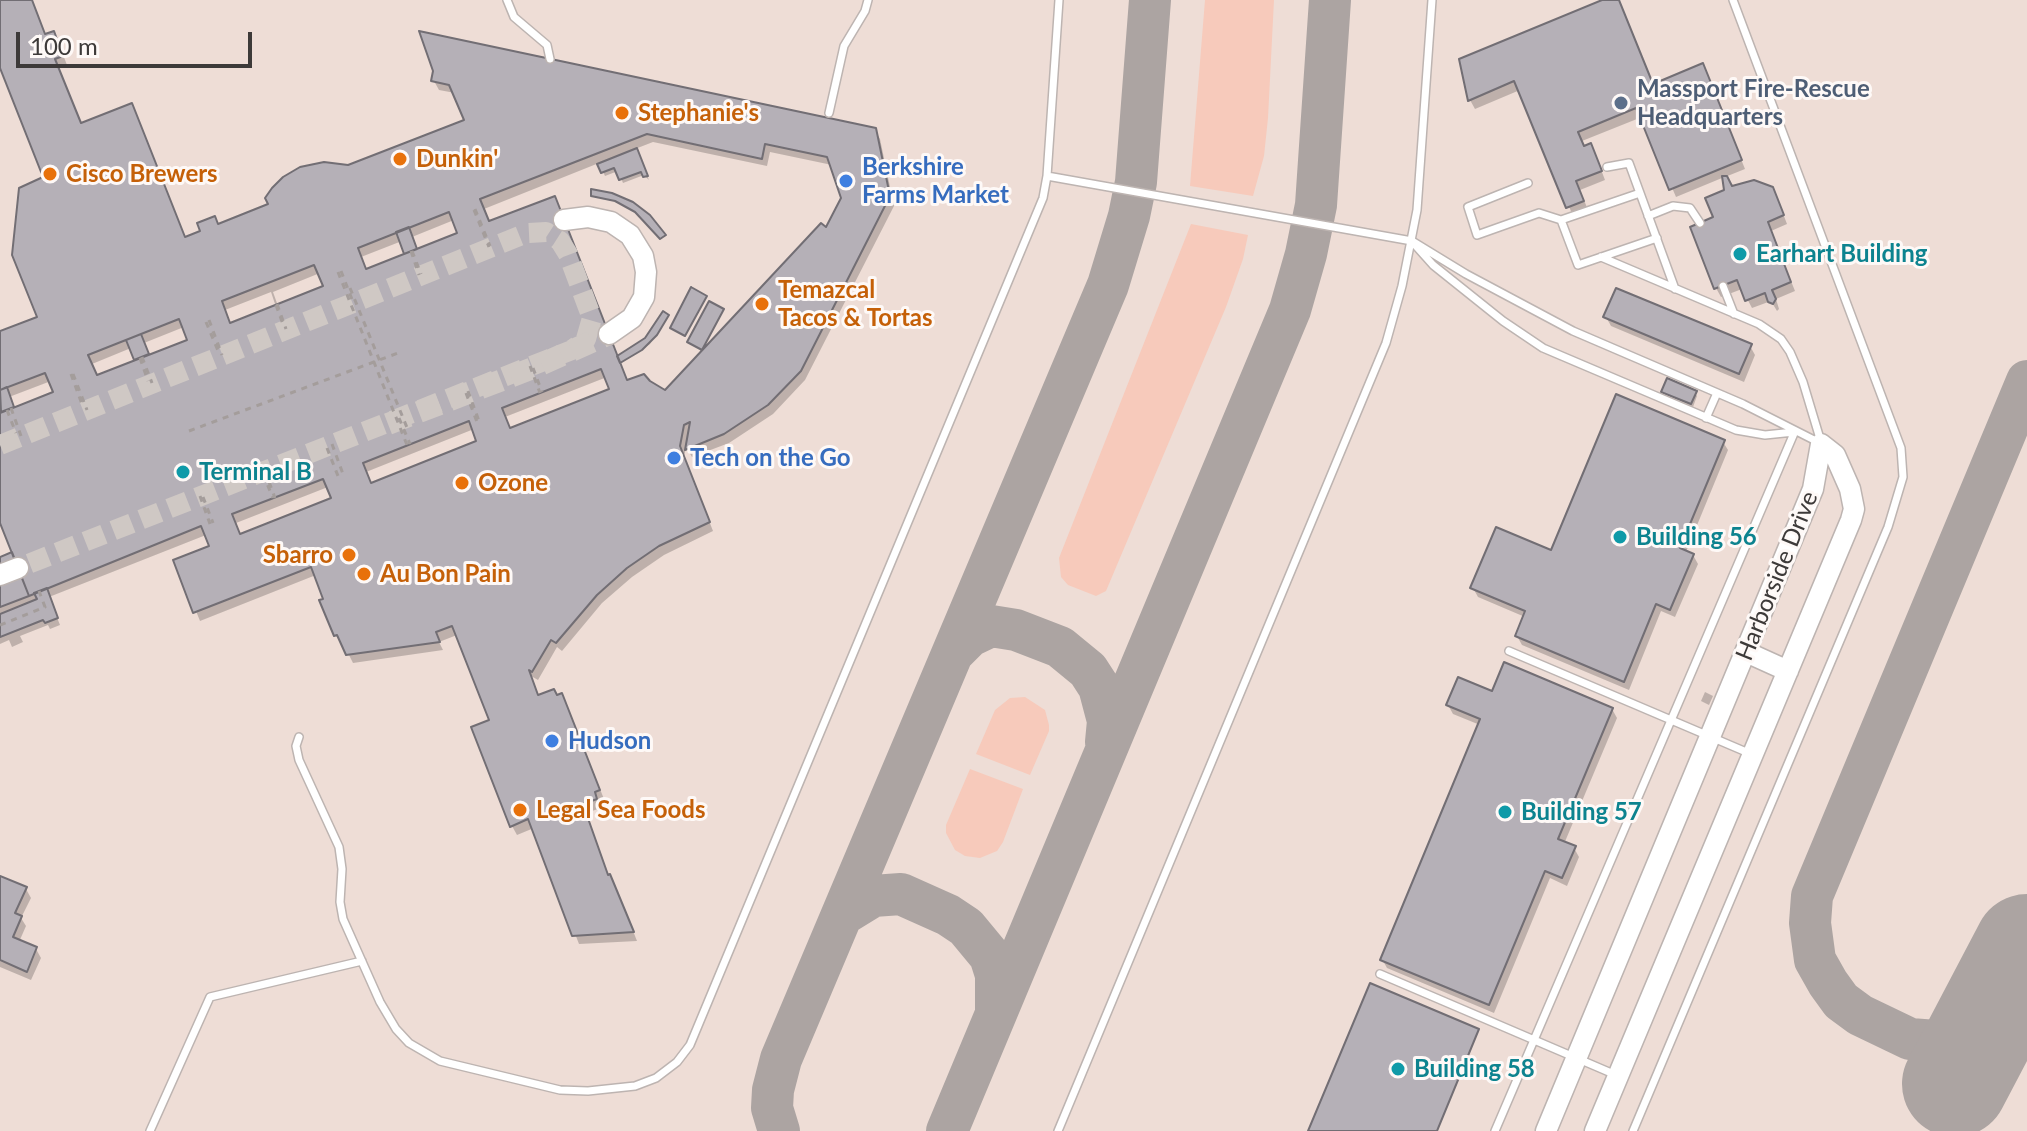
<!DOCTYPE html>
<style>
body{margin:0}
#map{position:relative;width:2027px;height:1131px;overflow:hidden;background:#f4ebe7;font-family:Lato,sans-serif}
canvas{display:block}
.scale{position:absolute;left:16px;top:32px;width:236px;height:36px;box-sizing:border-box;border:4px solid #3d3a39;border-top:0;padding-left:10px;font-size:24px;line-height:28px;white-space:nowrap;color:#3d3a39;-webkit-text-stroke:6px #fef9f7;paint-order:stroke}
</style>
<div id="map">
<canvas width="2027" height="1131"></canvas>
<div class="scale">100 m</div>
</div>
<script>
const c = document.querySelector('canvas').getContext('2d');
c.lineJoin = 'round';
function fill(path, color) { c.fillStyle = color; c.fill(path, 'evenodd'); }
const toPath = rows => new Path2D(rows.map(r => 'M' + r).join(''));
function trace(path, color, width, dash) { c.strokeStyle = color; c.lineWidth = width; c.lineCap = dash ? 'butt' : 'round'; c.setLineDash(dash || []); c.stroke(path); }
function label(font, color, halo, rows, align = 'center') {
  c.font = font + ' Lato,sans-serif'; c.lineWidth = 6; c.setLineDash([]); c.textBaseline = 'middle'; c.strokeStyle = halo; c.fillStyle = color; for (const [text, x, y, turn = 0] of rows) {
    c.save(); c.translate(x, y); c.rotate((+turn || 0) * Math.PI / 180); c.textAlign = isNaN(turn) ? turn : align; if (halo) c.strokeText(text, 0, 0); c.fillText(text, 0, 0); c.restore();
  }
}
const built = toPath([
 [0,0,2027,0,2027,1131,0,1131]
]);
const green = toPath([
 [1205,0,1274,0,1268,118,1264,156,1253,196,1190,186],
 [1191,224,1248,235,1243,259,1226,307,1106,591,1096,596,1068,585,1061,577,1059,558],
 [1025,697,1045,710,1049,725,1049,731,1030,775,976,754,995,710,1010,698],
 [970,769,1023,789,1003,842,997,851,980,858,965,856,955,850,946,833,946,825]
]);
const shadow = toPath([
 [0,0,32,0,46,36,58,42,67,65,59,68,81,125,186,239,270,205,348,167,466,122,455,93,439,90,434,81,875,130,880,139,894,206,805,380,773,414,729,443,692,457,686,447,684,457,713,531,664,555,632,577,602,603,562,651,557,647,538,680,531,676,539,696,566,704,604,799,599,801,601,808,586,813,588,818,609,877,615,885,637,941,579,944,534,828,517,835,512,826,492,721,457,635,439,642,443,650,353,663,343,643,341,644,336,635,316,575,200,621,176,561,211,547,206,535,49,597,60,625,50,629,48,625,20,636,23,642,12,647,9,640,0,644,0,559,14,553,0,517,0,415,3,413,0,405,0,392,9,388,8,385,0,388,0,334,40,318,45,178,0,63],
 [653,142,767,166,770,152,832,165,843,198,827,230,666,393,649,382,627,382,620,364,650,344,668,316,646,339,618,358,489,223,484,209,599,163,605,176,618,171,623,183,644,175,649,180,635,149],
 [454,220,460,234,417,251,412,237],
 [402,241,407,255,367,271,361,257],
 [320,273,325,287,278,306,273,292],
 [271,292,276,307,231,325,225,310],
 [184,327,190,341,149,357,144,343],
 [131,348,137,362,97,377,92,364],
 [607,377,612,390,510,430,505,417],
 [51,381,56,393,14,409,9,397],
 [474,429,479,442,371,484,366,472],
 [328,487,333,500,241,536,236,523],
 [1607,0,1618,0,1621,5,1654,86,1707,75,1745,169,1725,177,1731,188,1772,188,1777,198,1787,224,1771,231,1795,291,1776,299,1779,309,1777,311,1771,301,1752,308,1742,289,1721,297,1716,288,1715,219,1727,191,1722,178,1676,197,1642,117,1582,141,1584,148,1595,154,1605,180,1580,190,1588,210,1573,216,1520,90,1475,109,1470,100,1461,60],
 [1606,317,1750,346,1755,355,1744,382,1611,326],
 [1663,392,1695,393,1697,396,1693,407,1666,395],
 [1723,442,1728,450,1686,552,1693,555,1698,564,1675,617,1661,611,1629,690,1522,645,1517,636,1525,617,1478,597,1473,588,1552,552],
 [1705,692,1713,696,1709,705,1701,701],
 [1493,694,1612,709,1617,718,1564,844,1574,848,1579,857,1567,886,1550,878,1494,1013,1387,968,1382,959,1480,725,1453,714,1448,705],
 [0,878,26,889,31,898,21,918,26,926,19,942,36,949,41,958,31,980,0,967],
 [1478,1030,1437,1131,1311,1131]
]);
const taxiway = toPath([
 [953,653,970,636,991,626,1016,630,1060,647,1088,670,1099,687,1108,721,1106,742],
 [842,915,873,896,901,894,948,915,966,927,990,956,996,975,996,1013],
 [2018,964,1993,1006,1980,1021,1963,1032,1936,1041,1910,1039,1860,1015,1841,1001,1828,983,1815,960,1810,923,1812,896,2027,381],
 [779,1131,772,1108,773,1090,781,1059,1108,285,1129,216,1136,182,1150,0],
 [947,1131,1290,310,1306,254,1316,205,1330,0]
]);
const runway = toPath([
 [1955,1084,2027,947]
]);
const building = toPath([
 [0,0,32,0,45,34,54,31,63,56,55,59,81,123,132,103,185,237,200,231,197,223,215,216,218,224,268,204,265,198,272,188,283,177,300,167,324,162,348,165,464,120,449,85,431,81,433,71,419,31,876,128,890,196,801,371,768,405,724,434,685,450,690,422,684,425,680,446,710,522,659,546,627,568,597,595,556,643,551,640,532,672,529,670,538,695,554,689,557,695,562,693,600,790,595,792,597,799,583,804,584,807,607,872,608,875,610,874,634,932,572,936,528,819,510,827,471,727,489,720,452,626,436,632,440,642,346,655,337,635,334,636,319,600,323,599,311,567,193,613,173,560,209,546,201,526,29,596,0,523,0,413,53,392,45,373,0,390,0,331,37,317,12,255,19,188,43,177,0,68,0,0],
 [647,134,762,159,765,144,827,157,841,198,826,227,821,223,665,390,650,381,644,374,627,380,555,196,489,221,480,199,647,134],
 [449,212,457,233,366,269,358,248,449,212],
 [314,265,323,286,230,323,222,301,314,265],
 [179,319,187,340,97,375,88,355,179,319],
 [601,369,609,389,510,428,502,408,601,369],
 [469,421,476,441,371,483,363,463,469,421],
 [323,479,331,498,240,534,232,514,323,479],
 [1602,0,1619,0,1653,84,1703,63,1742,160,1669,190,1636,108,1578,132,1584,146,1591,143,1602,171,1576,181,1584,201,1566,208,1514,81,1468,101,1459,59,1602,0],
 [637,148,648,176,643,177,641,172,619,180,614,168,601,173,597,164,637,148],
 [1722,176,1727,176,1732,186,1754,180,1773,187,1784,215,1768,222,1791,282,1772,290,1776,299,1773,304,1768,302,1765,293,1745,301,1737,280,1714,289,1690,227,1713,217,1705,198,1724,190,1722,176],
 [591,189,612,193,633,202,650,215,666,235,660,239,635,212,615,201,591,196,591,189],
 [409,227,417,249,404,254,396,232,409,227],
 [691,287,707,296,685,336,670,328,691,287],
 [1616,288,1752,344,1739,374,1603,317,1616,288],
 [709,301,724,309,702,350,687,342,709,301],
 [663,311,669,315,657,335,642,350,620,363,617,356,645,338,663,311],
 [141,334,149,354,134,360,126,340,141,334],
 [1667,378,1697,391,1691,404,1661,392,1667,378],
 [7,387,14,407,1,412,0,390,7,387],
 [1616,394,1725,440,1680,548,1694,554,1670,610,1656,604,1624,682,1515,636,1525,611,1470,588,1496,527,1551,550,1616,394],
 [12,552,29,596,0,607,0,557,12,552],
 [47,588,58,618,45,623,43,620,0,637,0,614,37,599,34,593,47,588],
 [1504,662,1613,708,1558,839,1576,846,1562,878,1545,871,1489,1005,1380,960,1480,719,1446,705,1458,677,1492,691,1504,662],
 [0,876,27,887,15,913,22,916,13,937,37,947,27,972,0,960,0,876],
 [1370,983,1479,1029,1437,1131,1308,1131,1370,983]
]);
const secondaryTunnel = toPath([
 [0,445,527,233,546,232,560,241,568,254,592,318,586,339,572,350,18,568]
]);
const primaryTunnel = toPath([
 [388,424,533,368,609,334]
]);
const path = toPath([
 [475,209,490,246],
 [412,251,421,274],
 [338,272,407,445],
 [350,288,408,430],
 [276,305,284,327],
 [206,322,219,353],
 [140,358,148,381],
 [533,368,542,392],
 [71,374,83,407],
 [466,393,477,422],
 [7,410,16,433],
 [189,431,398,353],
 [327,448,338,476],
 [263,474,273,498],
 [203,497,213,523],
 [0,625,45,607,39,591]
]);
const lane = toPath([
 [507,0,514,17,547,45,550,59],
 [829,113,844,46,865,11,868,0],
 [1607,167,1629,163,1675,289],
 [1047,176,1412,241,1466,274,1573,331,1743,404,1820,443],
 [1528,183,1468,207,1477,235,1539,213,1561,220,1640,193],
 [1648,216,1673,206,1690,208,1700,223],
 [1561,220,1578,265,1657,238],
 [1416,246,1433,265,1503,321,1543,348,1736,430,1765,435,1794,432],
 [1601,257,1759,324,1781,339,1790,352,1803,382,1821,442],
 [1723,286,1734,314],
 [1706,418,1717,393],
 [1509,651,1751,754],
 [299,737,296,746,299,760,339,847,342,869,340,902,343,919,380,1002,396,1029,409,1043,440,1061,560,1090,588,1091,635,1086,656,1078,677,1062,690,1045,1043,198,1047,176,1059,0],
 [1380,974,1616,1075],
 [150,1131,210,997,362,961],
 [1058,1131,1386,343,1402,286,1417,210,1432,0],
 [1495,1131,1795,431],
 [1633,1131,1888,527,1903,477,1901,448,1733,0]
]);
const secondary = toPath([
 [564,220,588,217,611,222,630,235,643,256,646,272,644,297,632,318,609,334],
 [0,575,18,568],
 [1746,652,1788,671],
 [1546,1131,1813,489,1821,444,1835,455,1850,489,1854,509,1851,520,1595,1131]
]);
const pathBridge = toPath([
 [474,210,489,247],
 [411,251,419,275],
 [341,271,353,302],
 [277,304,286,329],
 [209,320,222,355],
 [142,357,152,383],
 [530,366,540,393],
 [73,374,87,410],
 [468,391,479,421],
 [11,408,21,436],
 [399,418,410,444],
 [332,444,343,474],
 [265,471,275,498],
 [200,496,210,524]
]);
const markers = [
 [1621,103,8,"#5c6f8a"],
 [622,113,8,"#e8710a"],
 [400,159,8,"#e8710a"],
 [50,174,8,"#e8710a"],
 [846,181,8,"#3f7fe0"],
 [1740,254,8,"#0f9aa8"],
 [762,304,8,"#e8710a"],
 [674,458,8,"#3f7fe0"],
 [183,472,8,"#0f9aa8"],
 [462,483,8,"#e8710a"],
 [1620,537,8,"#0f9aa8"],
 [349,555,8,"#e8710a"],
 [364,574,8,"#e8710a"],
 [552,741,8,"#3f7fe0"],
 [520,810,8,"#e8710a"],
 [1505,812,8,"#0f9aa8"],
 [1398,1069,8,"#0f9aa8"]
];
const serviceNames = [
 ["Massport Fire-Rescue",1637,89],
 ["Headquarters",1637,117]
];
const foodNames = [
 ["Stephanie's",638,113],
 ["Dunkin'",416,159],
 ["Cisco Brewers",66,174],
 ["Temazcal",778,290],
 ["Tacos & Tortas",778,318],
 ["Ozone",478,483],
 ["Sbarro",333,555,"right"],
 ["Au Bon Pain",380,574],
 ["Legal Sea Foods",536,810]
];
const shopNames = [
 ["Berkshire",862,167],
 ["Farms Market",862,195],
 ["Tech on the Go",690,458],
 ["Hudson",568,741]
];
const cultureNames = [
 ["Earhart Building",1756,254],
 ["Terminal B",199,472],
 ["Building 56",1636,537],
 ["Building 57",1521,812],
 ["Building 58",1414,1069]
];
const streetNames = [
 ["Harborside Drive",1777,576,-68]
];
fill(built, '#eeddd6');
fill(green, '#f7cabb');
fill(shadow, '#0003');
trace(taxiway, '#aca4a2', 42);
trace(runway, '#aca4a2', 106);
fill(building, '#b5b0b7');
trace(building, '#726e74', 2);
trace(secondaryTunnel, '#cfc8c4', 20, [20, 10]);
trace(primaryTunnel, '#cfc8c4', 22, [22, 11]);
trace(lane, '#bdb4b1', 10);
trace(secondary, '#bdb4b1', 23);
trace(path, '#a49d9b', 3, [6, 6]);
trace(lane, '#fff', 7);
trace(secondary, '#fff', 20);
trace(pathBridge, '#a49d9b', 3, [6, 6]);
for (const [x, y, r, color] of markers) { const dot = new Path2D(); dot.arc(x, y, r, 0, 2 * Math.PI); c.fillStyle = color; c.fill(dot); trace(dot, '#fef9f7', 3); }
label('bold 24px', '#4e5e75', '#fef9f7', serviceNames, 'left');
label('bold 24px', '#c56008', '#fef9f7', foodNames, 'left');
label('bold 24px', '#366cbe', '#fef9f7', shopNames, 'left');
label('bold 24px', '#0d838f', '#fef9f7', cultureNames, 'left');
label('24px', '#3d3a39', '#fef9f7', streetNames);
</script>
